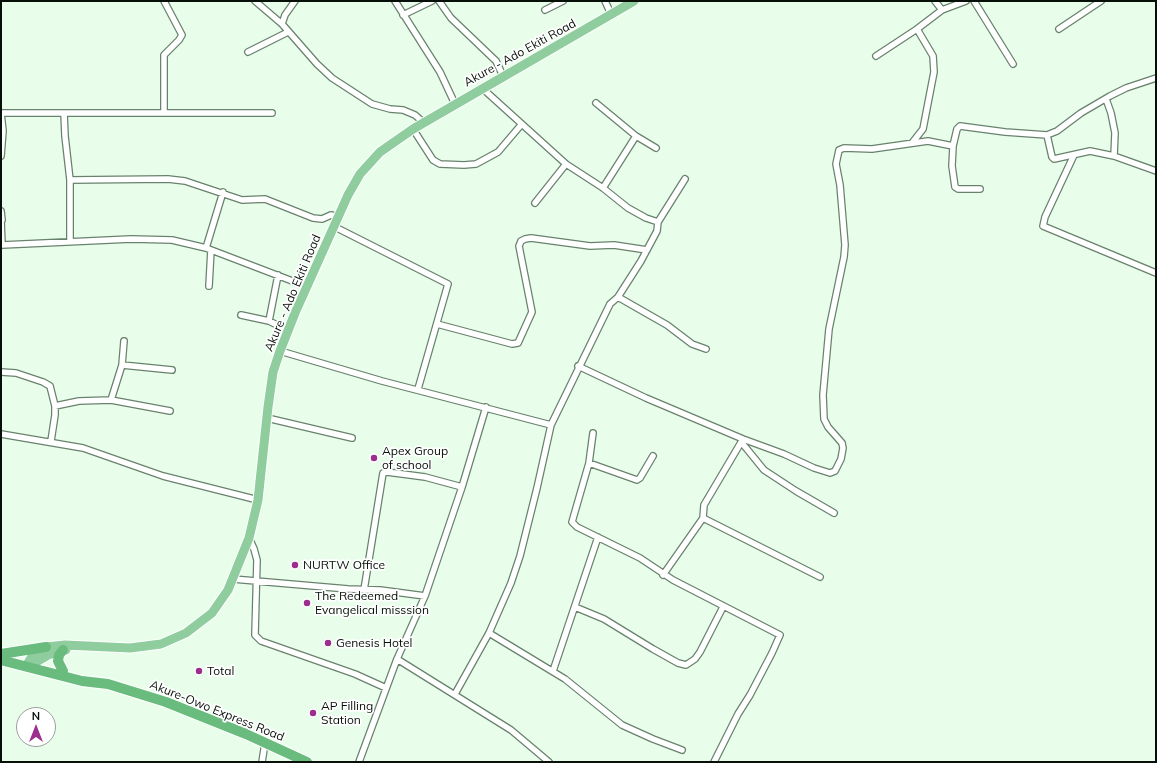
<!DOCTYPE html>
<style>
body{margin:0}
#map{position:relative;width:1157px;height:763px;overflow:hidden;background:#e8feeb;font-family:Mulish,sans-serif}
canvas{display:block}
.frame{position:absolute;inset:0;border:2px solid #060f08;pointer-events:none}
.north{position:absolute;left:16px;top:707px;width:40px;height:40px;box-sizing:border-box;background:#fff;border:1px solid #9b9f9c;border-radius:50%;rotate:0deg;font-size:11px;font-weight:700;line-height:16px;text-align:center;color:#060f08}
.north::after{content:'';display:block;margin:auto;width:14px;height:18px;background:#9c2e8d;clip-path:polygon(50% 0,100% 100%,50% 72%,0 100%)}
</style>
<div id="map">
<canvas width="1157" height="763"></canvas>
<div class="frame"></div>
<div class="north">N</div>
</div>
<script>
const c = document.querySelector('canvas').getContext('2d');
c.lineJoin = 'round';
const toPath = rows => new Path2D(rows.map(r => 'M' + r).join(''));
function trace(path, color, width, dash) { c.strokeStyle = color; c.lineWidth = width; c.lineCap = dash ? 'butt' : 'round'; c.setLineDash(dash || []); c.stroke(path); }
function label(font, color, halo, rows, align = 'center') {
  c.font = font + ' Mulish,sans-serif'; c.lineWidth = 3.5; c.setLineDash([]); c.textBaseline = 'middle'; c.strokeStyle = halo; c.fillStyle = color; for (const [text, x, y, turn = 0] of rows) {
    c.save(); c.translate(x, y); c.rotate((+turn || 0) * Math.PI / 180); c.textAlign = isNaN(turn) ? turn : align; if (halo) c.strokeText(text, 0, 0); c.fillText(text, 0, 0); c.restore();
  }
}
const minor = toPath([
 [164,1,182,35,179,40,164,55,164,113],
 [255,1,282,24,317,64,332,78,372,104,390,109,403,110,415,115,423,122],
 [395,1,440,72,455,104],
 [439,1,451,18,496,61,503,76],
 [605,1,611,14],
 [935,1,942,10],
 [974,1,1013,64],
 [545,10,563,1],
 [403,15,432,1],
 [282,24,285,15,295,1],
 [1059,29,1101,1],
 [248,52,288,32],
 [876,56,917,29],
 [482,88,566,164,603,188,628,208,646,218,658,222],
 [1106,99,1111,113,1115,133,1114,156,1156,171],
 [596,103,636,136,656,148],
 [1,113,272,113],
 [1,113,3,131,1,156],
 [64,113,65,136,70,180,70,242],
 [413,129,433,160,440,164,464,165,476,164,498,152,521,125],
 [1047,135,1052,157,1054,159,1090,151,1114,156],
 [912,143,923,129,934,72,933,56,917,29,942,10,966,1],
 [953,146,952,166,955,187,958,189,980,189],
 [1074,155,1045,217,1043,226,1156,273],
 [70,180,168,179,185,181,242,200,265,199,313,218,322,219,331,215,339,217],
 [603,188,636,136],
 [535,203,566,164],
 [1,211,2,220],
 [1,220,2,245,131,239,172,240,206,248,308,287],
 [335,227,448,284,418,389],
 [206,248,223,192],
 [209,286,211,250],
 [618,297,667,325,692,344,706,349],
 [241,315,269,321,287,330],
 [269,321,278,275],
 [437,324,512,344,518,343,532,312,519,246,521,241,525,239,531,238,590,246,614,245,647,250],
 [280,351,382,381,551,425],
 [122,365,172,370],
 [578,366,646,398,743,439,784,454,814,468,830,473,835,471,841,459,843,448,842,443,828,427,824,419,823,395,829,329,844,257,845,245,840,185,836,164,839,150,844,148,872,149,928,141,953,146,957,129,960,126,1005,132,1047,135,1057,131,1081,113,1110,96,1126,88,1156,78],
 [1,372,16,373,43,382,50,386,55,406,55,415,51,441],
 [111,400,122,365,124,341],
 [55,406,79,401,111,400,170,411],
 [267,418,352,438],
 [593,433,589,463,572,522,577,527,640,558,673,580,780,635,772,653,750,695,738,714,714,762],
 [1,434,83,448,163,476,258,500],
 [742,443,764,470,796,491,834,513],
 [589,463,637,480,640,478,653,456],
 [703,518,820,577],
 [249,538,254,549,257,560,255,635,261,641,355,674,386,688],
 [663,575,703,518,704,505,743,439],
 [233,579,348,589,380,590,425,596],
 [364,590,383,473,387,472,425,477,462,487],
 [575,607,604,619,653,649,678,663,686,665,695,659,700,652,723,607],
 [489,633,565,679,622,725,653,739,682,750],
 [397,659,511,730,549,762],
 [553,671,598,537],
 [455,694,489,633,511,583,520,556,537,488,551,425,610,304,618,297,641,261,657,231,658,222,685,179],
 [262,762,265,743],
 [359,762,397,659,425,596,462,487,486,407]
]);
const primary = toPath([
 [26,666,33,655,46,647,65,645,130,648,161,644,186,633,212,613,228,590,249,538,258,500,268,407,273,372,280,351,295,313,348,195,360,174,380,152,413,129,634,1],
 [33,668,36,662,48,655,66,650]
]);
const trunk = toPath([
 [63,650,59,655,58,661,63,671],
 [1,654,46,647],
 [1,660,82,681,108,684,166,702,246,734,307,762]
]);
const markers = [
 [374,458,4,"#9c2e8d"],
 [295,565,4,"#9c2e8d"],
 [307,603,4,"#9c2e8d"],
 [328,643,4,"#9c2e8d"],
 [199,671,4,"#9c2e8d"],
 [313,713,4,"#9c2e8d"]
];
const streetNames = [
 ["Akure - Ado Ekiti Road",520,53,-29],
 ["Akure - Ado Ekiti Road",293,293,-67],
 ["Akure-Owo Express Road",217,711,22]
];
const poiNames = [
 ["Apex Group",382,451],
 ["of school",382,465],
 ["NURTW Office",303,565],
 ["The Redeemed",315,596],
 ["Evangelical misssion",315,610],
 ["Genesis Hotel",336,643],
 ["Total",207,671],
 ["AP Filling",321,706],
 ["Station",321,720]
];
trace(minor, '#69826d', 8);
trace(primary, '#fff', 11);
trace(trunk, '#fff', 12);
trace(minor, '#fff', 5.5);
trace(primary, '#8fcd9e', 9);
trace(trunk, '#6abc7e', 10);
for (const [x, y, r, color] of markers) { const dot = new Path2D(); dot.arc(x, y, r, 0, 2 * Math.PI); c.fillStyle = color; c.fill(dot); trace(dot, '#fff', 1.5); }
label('12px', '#060f08', '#fff', streetNames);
label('12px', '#060f08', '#fff', poiNames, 'left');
</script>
